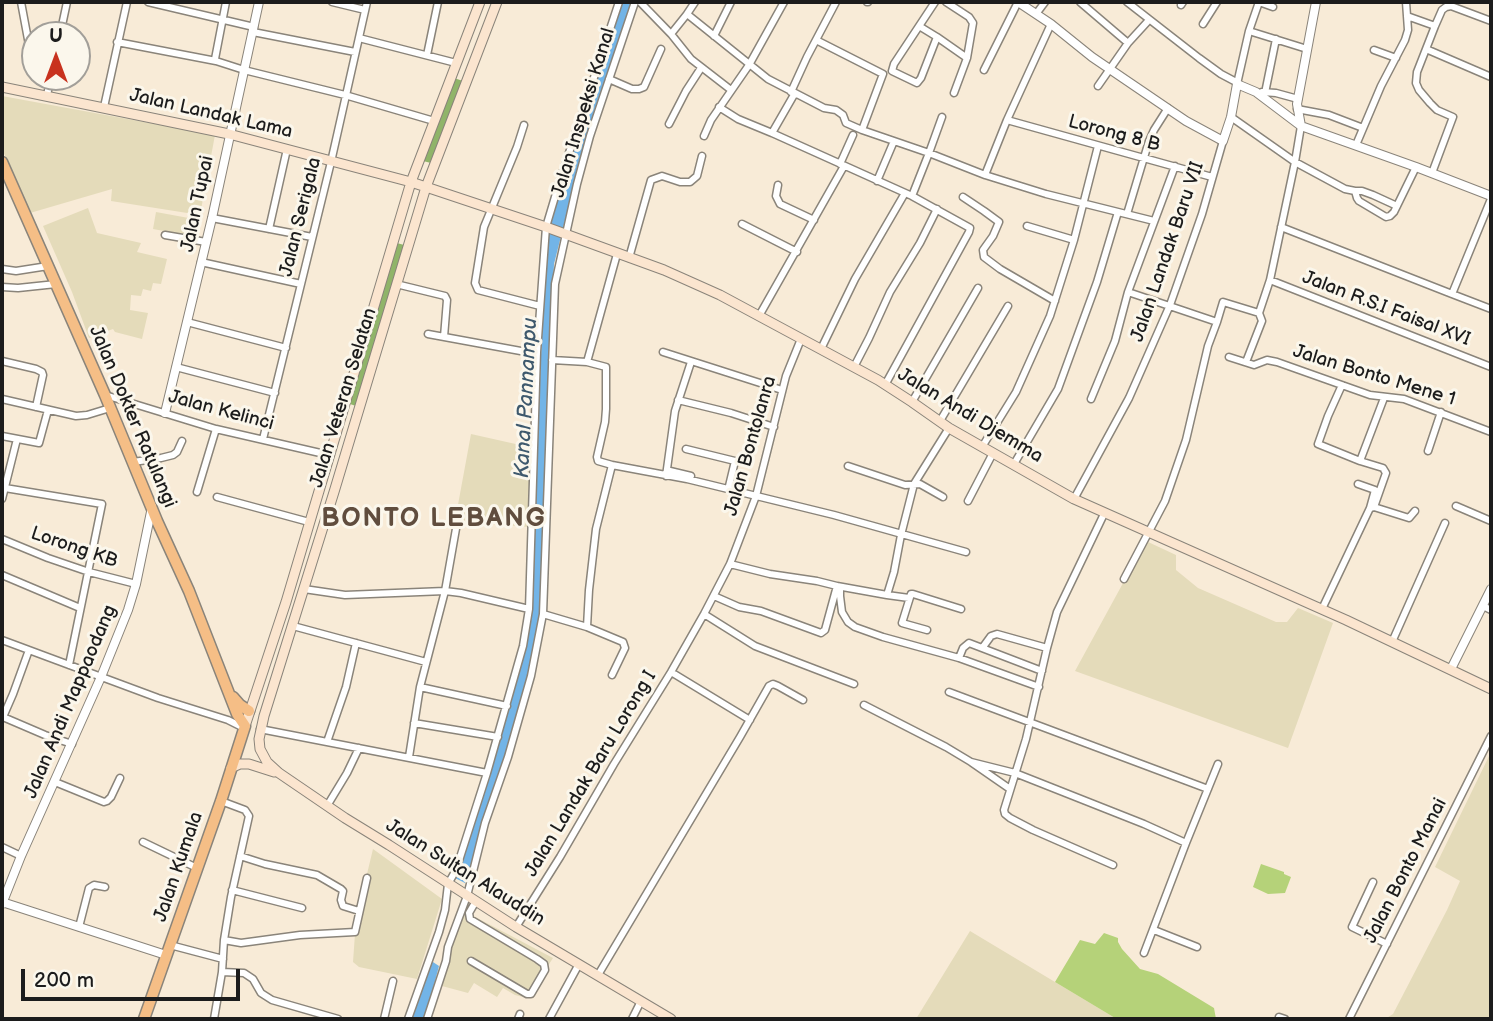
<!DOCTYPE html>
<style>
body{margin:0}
#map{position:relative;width:1493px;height:1021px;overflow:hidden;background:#f8ebd7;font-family:"Balsamiq Sans",sans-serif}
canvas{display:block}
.frame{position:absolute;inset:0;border:4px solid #1c1c1c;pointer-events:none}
.north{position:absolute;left:21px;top:21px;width:70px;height:70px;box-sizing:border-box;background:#fbf7ec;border:2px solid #a29f99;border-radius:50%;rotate:0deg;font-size:19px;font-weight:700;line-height:28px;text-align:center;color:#1c1c1c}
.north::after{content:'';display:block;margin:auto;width:24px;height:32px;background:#c8321e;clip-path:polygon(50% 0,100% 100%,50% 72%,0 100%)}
.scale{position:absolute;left:21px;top:969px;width:219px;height:32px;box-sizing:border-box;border:4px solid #1c1c1c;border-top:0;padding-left:9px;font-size:21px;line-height:24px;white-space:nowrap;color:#1c1c1c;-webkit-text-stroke:5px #fbf7ec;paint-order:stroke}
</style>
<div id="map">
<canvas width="1493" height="1021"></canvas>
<div class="frame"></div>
<div class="north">U</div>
<div class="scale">200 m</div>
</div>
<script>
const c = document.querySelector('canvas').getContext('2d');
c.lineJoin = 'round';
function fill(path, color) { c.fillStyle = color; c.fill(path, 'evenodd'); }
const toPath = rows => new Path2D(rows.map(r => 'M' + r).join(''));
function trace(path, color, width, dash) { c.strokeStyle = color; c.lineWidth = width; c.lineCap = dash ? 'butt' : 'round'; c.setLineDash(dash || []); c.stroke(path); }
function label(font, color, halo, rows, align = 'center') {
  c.font = font + ' "Balsamiq Sans",sans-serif'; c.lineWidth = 6; c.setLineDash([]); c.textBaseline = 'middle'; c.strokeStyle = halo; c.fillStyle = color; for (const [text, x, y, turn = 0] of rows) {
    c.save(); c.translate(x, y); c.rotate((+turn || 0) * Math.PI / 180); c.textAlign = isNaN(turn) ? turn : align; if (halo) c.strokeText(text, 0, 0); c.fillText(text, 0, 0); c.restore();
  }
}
const built = toPath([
 [2,96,215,135,200,215,111,201,112,189,30,213,2,149],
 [88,208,97,233,141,243,137,252,167,259,161,284,153,283,151,291,143,289,141,296,131,295,130,310,148,313,142,339,115,332,113,329,89,338,72,292,43,226],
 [156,212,194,219,191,236,153,229],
 [471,434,529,447,529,527,455,521],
 [1146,541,1176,555,1176,570,1198,588,1276,622,1287,622,1298,608,1333,623,1288,748,1075,671],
 [1491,752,1491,1019,1385,1019,1393,1014,1447,910,1460,881,1435,867],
 [373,849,442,899,417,979,359,967,353,962,356,920],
 [462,910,553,958,527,998,515,995,503,988,497,997,474,983,468,993,442,986,449,941],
 [970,931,1115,1018,1114,1019,916,1019]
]);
const green = toPath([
 [1261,864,1284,872,1284,874,1291,877,1285,893,1268,894,1253,887],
 [1104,933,1118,938,1118,942,1122,949,1140,969,1158,974,1214,1008,1216,1019,1114,1019,1115,1018,1055,982,1080,940,1095,944]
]);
const forest = toPath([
 [451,77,466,82,435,164,419,160],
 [393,242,408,246,359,407,344,402]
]);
const water = toPath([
 [623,2,634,2,586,137,554,264,539,617,524,693,465,883,455,878,512,698,530,626,544,282,550,223,583,117],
 [430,960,439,966,425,1019,410,1019]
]);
const minor = toPath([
 [21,2,35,77],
 [148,2,254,27],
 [226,2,215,59,216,61,244,70,345,95,434,121],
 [332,2,365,10],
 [640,2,671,34,687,14,768,79,824,108,836,110,843,115,846,123,862,130,929,153,942,117],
 [867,2,868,2],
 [935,2,894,64,892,71,917,83,921,78,937,37,967,58],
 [946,2,969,17,973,23,967,58,954,93],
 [1080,2,1128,43],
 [1127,2,1199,58,1221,74,1238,83],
 [1259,2,1273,7],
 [1181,5,1183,2],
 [687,14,695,2],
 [1036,14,1045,2],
 [1407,16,1435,26,1442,10,1446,7,1451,6,1491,21],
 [1203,24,1217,2],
 [919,26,937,37],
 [1435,26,1426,49,1491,77],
 [1249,31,1307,49],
 [253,32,355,52],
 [671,34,691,59,731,90],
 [60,35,67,2],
 [714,36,731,2],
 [359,38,456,63],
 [816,40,883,74,862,130],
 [117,42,216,61],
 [1426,49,1417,72,1416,83,1419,90,1430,103,1437,110,1453,117,1432,173],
 [1374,50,1396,58],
 [427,55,438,2],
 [984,70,1018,2],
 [609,79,632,89,639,89,644,87,661,49],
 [1237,84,1249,31,1259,2],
 [1098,86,1128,43,1149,20],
 [791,92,807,57,836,2],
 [1262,92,1276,93,1298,99],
 [795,93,772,133,912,196,970,228,969,232,885,385],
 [1265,93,1276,39],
 [47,95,51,77],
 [104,107,127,2],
 [719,107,738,119,772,133],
 [1297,109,1329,115,1363,128],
 [1231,117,1295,162,1345,189,1355,191,1357,198,1359,201,1386,217,1390,216,1394,212,1416,167],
 [1007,120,1212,177],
 [669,124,686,91,701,68],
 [524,125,517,147,484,227,475,283,478,290,540,306],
 [704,136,711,120,749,65,784,2],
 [1356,145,1381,86,1405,40,1408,30,1406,2],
 [840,164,853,135],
 [985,175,1007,120,1051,24],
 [877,181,894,141],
 [778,185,776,196,780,204,814,220],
 [1355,191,1362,191,1373,195,1397,206],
 [912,196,929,153,985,175,1046,194,1154,221],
 [963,197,984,211,999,222,993,236,983,250,984,257,1000,269,1055,301],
 [1127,214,1149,141,1154,130,1168,108],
 [212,218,312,237],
 [742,224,797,252],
 [1027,226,1074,240],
 [1281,227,1452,294,1491,199],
 [269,229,287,149],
 [165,235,206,242],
 [629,258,651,180,662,176,680,182,690,182,697,176,702,156],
 [201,262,301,284],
 [2,269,16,271,48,266],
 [1270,280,1491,367],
 [396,284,445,296,447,300,444,337],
 [2,287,18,288,56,284],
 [1452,294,1491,309],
 [1259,313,1270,280,1295,162,1301,126],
 [759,316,844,166],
 [187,322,286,348],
 [1217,322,1223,302,1259,313],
 [428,334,537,354],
 [821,349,855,279,905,193],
 [663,352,782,390],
 [1229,357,1254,365,1267,360,1277,362,1370,395,1404,399,1491,432],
 [552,360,587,362,606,367,606,409,605,422,597,457,598,461,612,465,687,479,834,515,966,552],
 [2,361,36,369,42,372,43,375,36,407],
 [587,362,617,254],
 [1246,362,1262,321,1259,313],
 [176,367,275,393],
 [854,367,869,338,890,292,920,243,937,209],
 [105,395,216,429,329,455],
 [2,399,76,416,87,415,110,408],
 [1091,399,1115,341,1128,292,1175,166],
 [678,400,731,413,774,427],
 [912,402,978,288],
 [940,421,1008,306],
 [2,436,39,443,48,410],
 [263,439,331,162,367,2],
 [982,447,1016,392,1050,316,1074,240,1098,146],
 [686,449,735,461,729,486],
 [1428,451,1441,412],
 [1360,461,1384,398],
 [133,462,161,458,173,455,177,452,182,441],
 [1014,464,1058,389,1097,282,1118,212],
 [848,466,905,485,920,484,943,497],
 [670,471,691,476],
 [666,476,675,411,691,362],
 [1358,484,1375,490,1370,508],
 [5,488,102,504,69,665],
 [197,492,216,429],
 [217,497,309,522],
 [2,499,17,439],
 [1074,499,1129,398,1170,305,1202,214,1223,141],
 [968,501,993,453],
 [1456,506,1491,521],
 [1374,507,1409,518,1415,511],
 [1104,514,1057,612,1047,648,1026,739,1004,810,1005,814,1010,818,1033,830,1113,865],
 [2,539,48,558,89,572,136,584],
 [730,564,770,574,817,581,837,586,887,595,894,572,901,535,914,484,949,428],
 [2,575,80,608],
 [1124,579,1165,501,1186,440,1208,346,1217,322,1128,292],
 [840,587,840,596,842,612,848,622,855,627,883,637,959,658,1039,687],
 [304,589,345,595,445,591,461,593,529,609],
 [887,595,909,598],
 [714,596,739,607,761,611,821,633,825,630,837,586],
 [1483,606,1491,610],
 [1322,609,1370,508,1374,507,1386,473,1383,468,1360,461,1318,444,1328,416,1342,385],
 [543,614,555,284,577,184,590,136,635,2],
 [704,614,755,646,854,684],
 [293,626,426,662],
 [587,627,589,590,596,529,612,465],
 [927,630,902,623,911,594,913,594,961,609],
 [2,640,158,698,228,720,244,728],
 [1392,642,1445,523],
 [983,647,991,636,997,634,1047,648],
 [29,650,13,694,3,717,45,735,72,744],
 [959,658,963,648,969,643,1042,671],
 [671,672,750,720],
 [420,687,507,706],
 [949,692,1208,789],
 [864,705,946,747,971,762,1010,789],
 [414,723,498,737],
 [260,729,487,773],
 [327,742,346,687,356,643],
 [409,757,420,687,445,591,457,523],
 [971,762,1015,773,1144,824,1186,843],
 [55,782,104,802,107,801,111,797,120,778],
 [327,806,347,773,359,748],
 [143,842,197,868],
 [2,847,21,856],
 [240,856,265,864,317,875,341,889,343,891,341,900,343,906,359,911],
 [1373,882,1352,927,1387,944],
 [232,890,302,908],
 [79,927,89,888,94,885,105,887],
 [516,927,560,857,614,764,671,672,704,614,730,564,756,496,786,376,801,339],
 [1154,930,1197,947],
 [224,940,241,943,300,935,355,932,367,878],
 [170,945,223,959],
 [1144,953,1186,843,1218,764],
 [471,961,527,994,531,994,545,970,544,964,537,959,470,919,469,913,476,901],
 [222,972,244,973,253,979,261,993,272,1000,338,1019],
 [598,975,740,737,769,686,773,684,778,686,803,700],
 [1279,1017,1285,1019],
 [214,1019,222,972,224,940,231,897,249,816,245,810,221,801],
 [384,1019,393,981],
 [408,1019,439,932,445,910,448,884,456,870,487,773,523,646,529,609,537,352,546,227,560,180,619,2],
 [427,1019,446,961,448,947,467,896,485,823,508,757,531,676,543,614,587,627,623,642,625,648,612,675],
 [518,1019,520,1014],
 [549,1019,579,964],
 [632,1019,641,1001],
 [1349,1019,1491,736]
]);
const tertiary = toPath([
 [1018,2,1051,24,1092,57,1186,121,1223,141,1231,117,1237,84,1256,92,1301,126,1416,167,1491,196],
 [1301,126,1297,104,1316,2],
 [165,413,212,218,259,2],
 [1451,669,1491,589],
 [2,902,166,955],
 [2,904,21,856,101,677,128,610,136,584,152,507]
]);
const secondary = toPath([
 [497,2,426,187,334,492,264,716,259,739,260,749,267,762,279,773,345,818,389,845,516,927,671,1019],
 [2,87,229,134,411,182,546,227,664,270,720,295,878,380,912,402,949,428,1074,499,1346,620,1491,689],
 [245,726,286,602,411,182,480,2],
 [231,768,240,764,249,764,274,772]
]);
const primary = toPath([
 [2,162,105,395,157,521,189,591,237,714,245,726,221,801,144,1019],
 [233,697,240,705,249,711]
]);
const streetNames = [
 ["Jalan Inspeksi Kanal",584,113,-73],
 ["Jalan Landak Lama",211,114,13],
 ["Lorong 8 B",1114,134,15],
 ["Jalan Tupai",198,204,-78],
 ["Jalan Serigala",301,217,-76],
 ["Jalan Landak Baru VII",1168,252,-71],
 ["Jalan R.S.I Faisal XVI",1386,309,21],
 ["Jalan Bonto Mene 1",1374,376,17],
 ["Jalan Veteran Selatan",344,398,-73],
 ["Jalan Kelinci",221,411,15],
 ["Jalan Andi Djemma",970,416,31],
 ["Jalan Dokter Ratulangi",132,417,67],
 ["Jalan Bontolanra",751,446,-74],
 ["Lorong KB",74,548,19],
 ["Jalan Andi Mappaodang",71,702,-67],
 ["Jalan Landak Baru Lorong I",591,774,-59],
 ["Jalan Kumala",179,867,-71],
 ["Jalan Bonto Manai",1406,871,-63],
 ["Jalan Sultan Alauddin",465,873,32]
];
const waterNames = [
 ["Kanal Pannampu",527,398,-87]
];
const districtNames = [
 ["BONTO LEBANG",434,519]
];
fill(built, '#e4dbba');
fill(green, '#b5d279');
fill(forest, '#90b469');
fill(water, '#72b4e7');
trace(minor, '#8a847a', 9);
trace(tertiary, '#8a847a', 10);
trace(secondary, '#8a847a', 11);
trace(primary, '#8a847a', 13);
trace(minor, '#fff', 6);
trace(tertiary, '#fff', 8);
trace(secondary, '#fbe5cf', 9);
trace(primary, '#f5be86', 10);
label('19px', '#1c1c1c', '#fbf7ec', streetNames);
label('italic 21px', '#3e596d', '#fbf7ec', waterNames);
c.letterSpacing = '2px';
label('bold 26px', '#604d3e', '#fbf7ec', districtNames);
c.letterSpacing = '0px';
</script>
